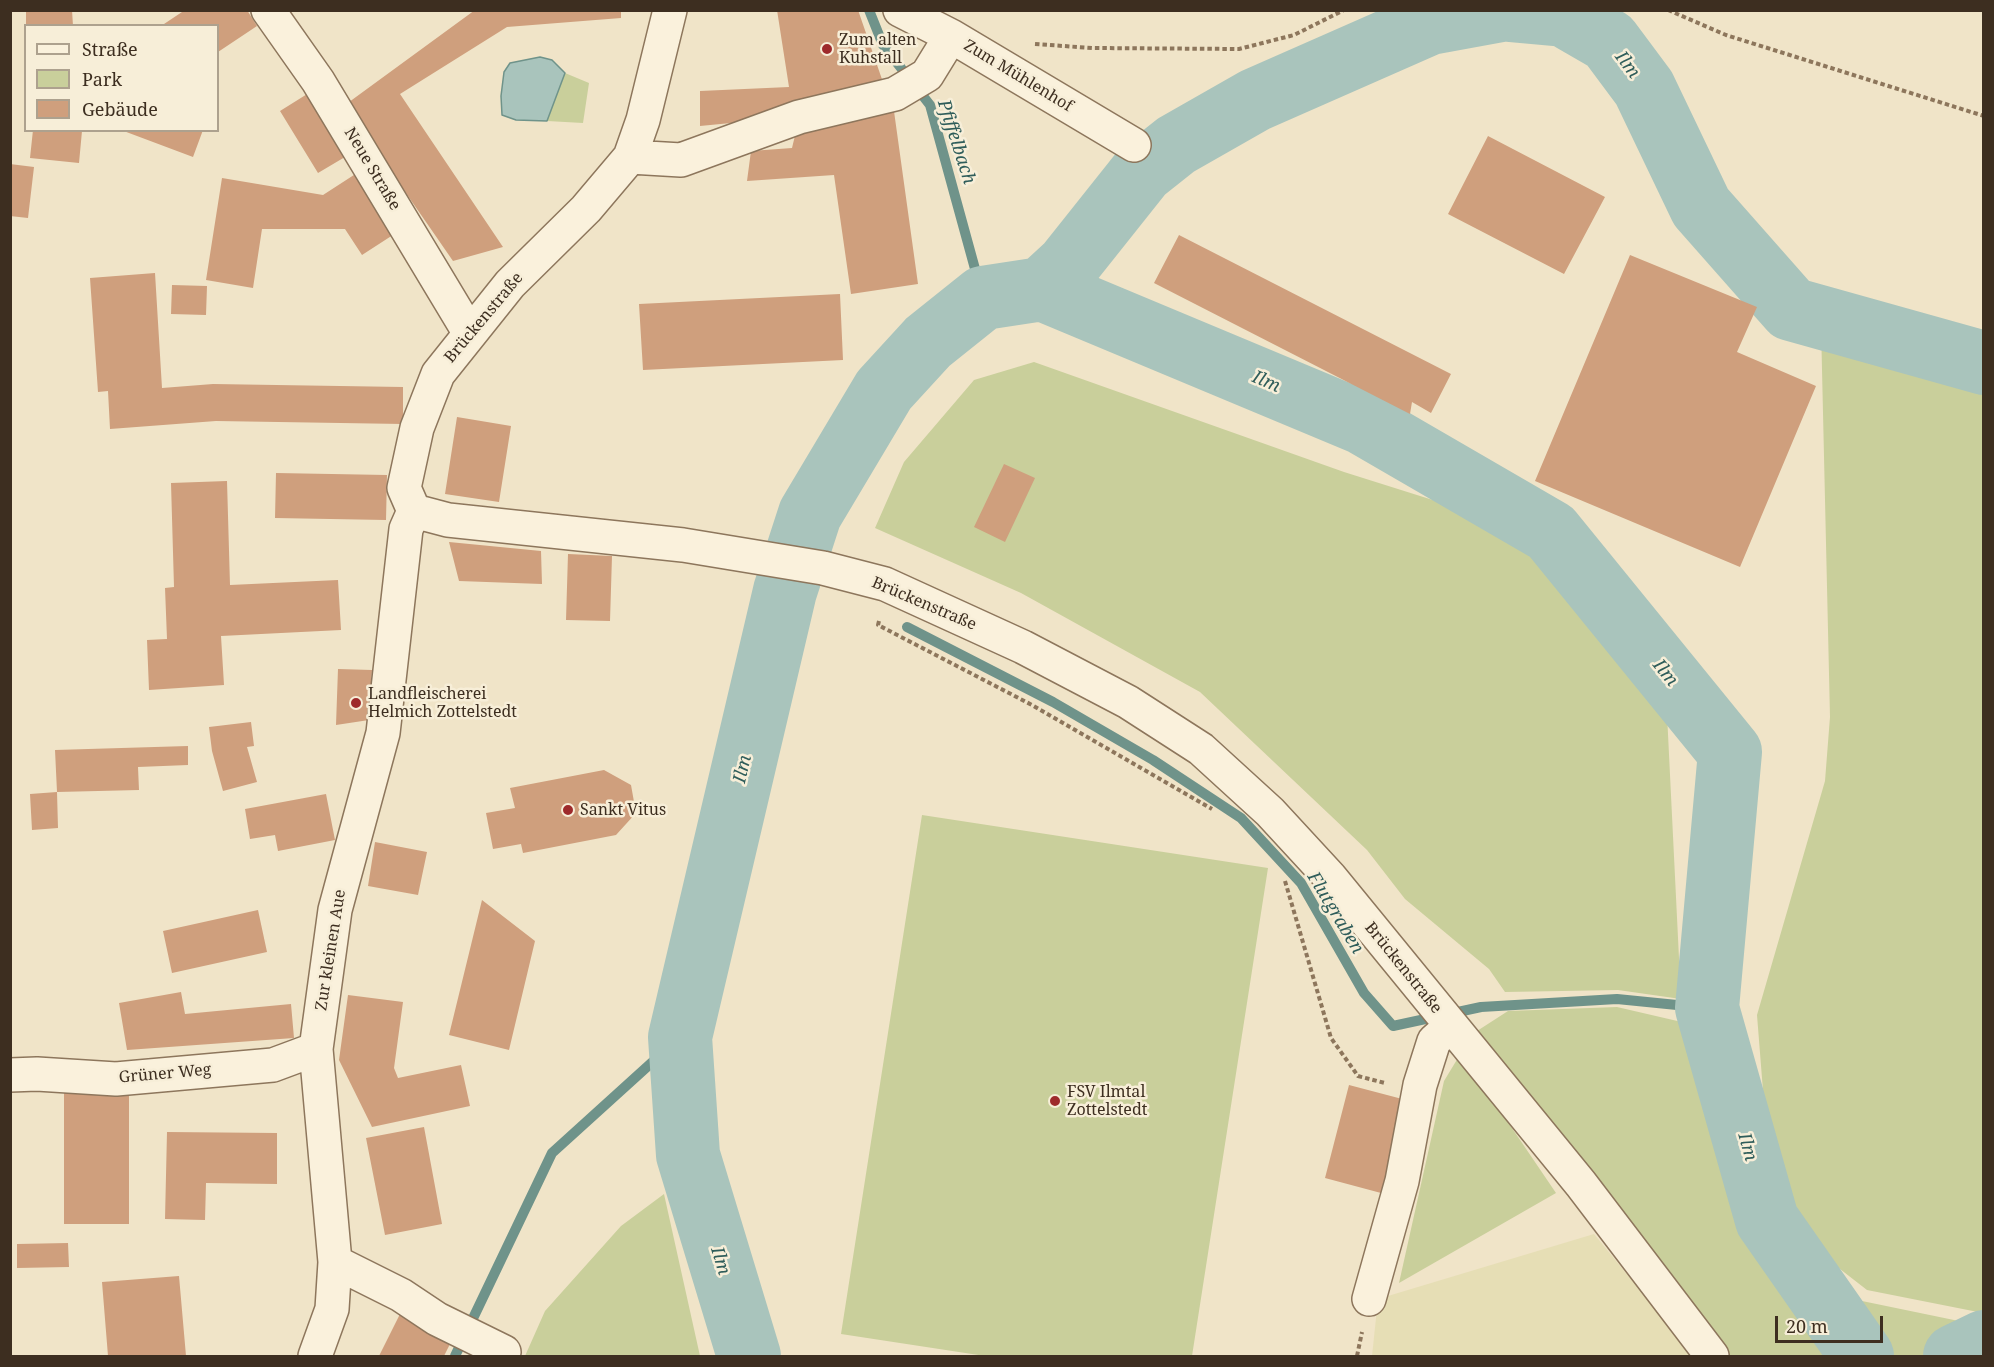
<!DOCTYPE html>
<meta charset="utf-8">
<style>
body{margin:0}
#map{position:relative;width:1994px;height:1367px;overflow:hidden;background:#f0e4c8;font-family:"Noto Serif",serif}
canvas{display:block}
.frame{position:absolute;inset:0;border:12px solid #3d2e20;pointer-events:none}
.legend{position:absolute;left:24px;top:24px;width:195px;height:108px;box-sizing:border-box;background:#f7eed8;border:2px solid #ada18e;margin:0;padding:8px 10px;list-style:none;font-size:18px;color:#3d2e20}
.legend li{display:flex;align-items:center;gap:12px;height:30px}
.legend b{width:30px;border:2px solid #ada18e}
.scale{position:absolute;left:1775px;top:1316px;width:108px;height:27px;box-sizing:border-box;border:3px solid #3d2e20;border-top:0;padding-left:8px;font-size:18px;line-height:21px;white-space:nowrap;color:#3d2e20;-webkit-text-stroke:4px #f7eed8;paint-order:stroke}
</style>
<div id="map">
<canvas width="1994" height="1367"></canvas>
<div class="frame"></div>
<ul class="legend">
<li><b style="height:8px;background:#faf1dc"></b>Straße</li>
<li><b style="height:16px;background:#c9cf9b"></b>Park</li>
<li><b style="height:16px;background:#cf9f7d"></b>Gebäude</li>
</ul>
<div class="scale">20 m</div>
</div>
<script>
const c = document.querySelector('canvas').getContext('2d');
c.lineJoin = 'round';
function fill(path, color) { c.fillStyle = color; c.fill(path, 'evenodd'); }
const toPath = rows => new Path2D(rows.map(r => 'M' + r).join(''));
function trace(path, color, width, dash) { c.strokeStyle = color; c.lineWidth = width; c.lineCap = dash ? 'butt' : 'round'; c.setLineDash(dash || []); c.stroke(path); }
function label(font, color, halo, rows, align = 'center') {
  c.font = font + ' "Noto Serif",serif'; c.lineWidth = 5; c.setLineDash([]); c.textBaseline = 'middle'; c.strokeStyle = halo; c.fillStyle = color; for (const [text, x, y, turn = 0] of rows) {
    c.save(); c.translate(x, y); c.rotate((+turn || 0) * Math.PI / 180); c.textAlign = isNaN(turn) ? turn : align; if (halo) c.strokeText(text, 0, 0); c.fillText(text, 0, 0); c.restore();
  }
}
const farmland = toPath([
 [1594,1234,1694,1356,1372,1356,1378,1299]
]);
const green = toPath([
 [565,73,589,83,583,123,547,121],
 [1821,326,1983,371,1983,1313,1867,1290,1773,1217,1757,1015,1825,781,1830,717],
 [1034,362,1344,472,1547,536,1665,673,1681,999,1618,990,1505,992,1489,969,1405,899,1367,850,1200,692,1021,593,875,528,904,462,974,380],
 [922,815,1268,868,1192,1356,985,1356,841,1334],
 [1617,1007,1686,1023,1761,1224,1862,1301,1983,1326,1983,1356,1728,1356,1477,1031,1508,1011],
 [1461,1053,1556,1193,1399,1283,1444,1081],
 [664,1194,700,1356,525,1356,545,1311,621,1226]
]);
const water = toPath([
 [540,57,552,60,565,73,547,121,516,120,502,115,501,96,504,72,510,63,540,57]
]);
const stream = toPath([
 [869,10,883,45,930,105,983,298],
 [907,627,1053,702,1153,760,1241,818,1301,883,1364,993,1393,1026,1481,1007,1617,999,1707,1008],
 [455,1356,552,1153,680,1037]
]);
const river = toPath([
 [1509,10,1564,15,1609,41,1644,88,1701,207,1791,309,1984,363],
 [1042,289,1068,265,1142,172,1176,145,1255,100,1430,23,1501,10],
 [749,1356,688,1155,680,1037,785,591,810,514,884,390,928,342,983,298,1042,289,1363,423,1551,532,1730,752,1707,1008,1767,1220,1862,1356],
 [1955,1356,1984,1342]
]);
const building = toPath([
 [26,10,72,10,73,26,26,26],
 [185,10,247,10,257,26,218,52,218,26,161,26],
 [475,10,621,10,621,18,507,27,400,94,503,247,453,261,345,105],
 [777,10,858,10,885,88,793,117,700,126,700,91,789,87],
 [312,91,350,154,318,173,280,111],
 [893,104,918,284,851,294,834,175,747,181,751,151,792,148,799,119],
 [33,130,82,131,79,163,30,158],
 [121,130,203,130,193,157],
 [1488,136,1605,197,1564,274,1448,214],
 [10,164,34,167,28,218,10,216],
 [357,173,396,233,362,255,345,229,262,229,253,288,206,280,222,178,323,195],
 [1179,235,1451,374,1431,413,1412,402,1410,414,1154,283],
 [1630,255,1757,307,1737,352,1816,386,1740,567,1535,481],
 [155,273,162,388,213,384,403,387,403,424,216,421,110,429,108,391,98,392,90,278],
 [172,285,207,286,206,315,171,314],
 [840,294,843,360,643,370,639,304],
 [457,417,511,426,499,502,445,494],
 [1004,464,1035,478,1005,542,974,527],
 [276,473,387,475,386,520,275,518],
 [227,481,230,585,338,580,341,630,221,636,224,685,149,690,147,640,167,639,165,588,174,587,171,483],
 [449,542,541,551,542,584,459,581],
 [568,554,612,556,610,621,566,620],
 [338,669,372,670,369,720,336,725],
 [251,722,254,746,247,747,257,782,223,791,212,751,209,727],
 [188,746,188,765,138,767,139,790,57,792,55,750],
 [604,770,631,785,636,813,616,835,523,853,521,844,493,849,486,813,515,808,510,788],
 [57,792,58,828,32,830,30,794],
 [326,794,335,840,278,851,275,835,250,839,245,809],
 [375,842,427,852,418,895,368,886],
 [482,900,535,941,509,1050,449,1035],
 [258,910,267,952,172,973,163,931],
 [181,992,185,1014,291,1004,294,1038,127,1050,119,1003],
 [348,995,403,1002,394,1068,398,1078,461,1065,470,1106,372,1127,339,1060],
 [1349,1085,1406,1100,1381,1193,1325,1178],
 [64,1089,129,1089,129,1224,64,1224],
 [424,1127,442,1224,385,1235,366,1138],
 [167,1132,277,1133,277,1184,206,1183,205,1220,165,1219],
 [68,1243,69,1267,17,1268,17,1244],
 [179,1276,186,1356,108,1356,102,1282],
 [403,1308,455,1334,444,1356,379,1356]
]);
const path = toPath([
 [1668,10,1726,35,1984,116],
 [1035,44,1092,48,1239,49,1294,35,1344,10],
 [879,621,878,625,1032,705,1212,809],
 [1285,881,1331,1038,1358,1076,1385,1083],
 [1357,1356,1362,1332]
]);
const minor = toPath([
 [268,10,318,81,469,332],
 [900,10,951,36,1134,145],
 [630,157,681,160,799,117,895,94,927,75,951,36],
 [414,511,448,520,683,545,823,568,885,584,1023,647,1128,702,1201,749,1270,812,1330,877,1581,1184,1712,1356],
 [414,511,404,488,417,428,438,374,510,284,586,209,630,157,643,120,670,10],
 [10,1075,37,1074,116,1079,273,1065,316,1049],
 [335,1262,401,1295,437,1319,504,1352],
 [1369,1299,1402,1181,1420,1085,1434,1041,1451,1026],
 [315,1356,332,1309,335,1262,316,1049,335,910,383,733,406,529,414,511]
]);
const markers = [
 [827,49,6,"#9e2a2b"],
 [356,703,6,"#9e2a2b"],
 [568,810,6,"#9e2a2b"],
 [1055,1101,6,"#9e2a2b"]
];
const poiNames = [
 ["Zum alten",839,40],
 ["Kuhstall",839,58],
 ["Landfleischerei",368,694],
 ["Helmich Zottelstedt",368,712],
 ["Sankt Vitus",580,810],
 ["FSV Ilmtal",1067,1092],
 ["Zottelstedt",1067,1110]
];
const streetNames = [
 ["Zum Mühlenhof",1018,76,31],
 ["Neue Straße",372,169,59],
 ["Brückenstraße",484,318,-50],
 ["Brückenstraße",924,604,23],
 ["Zur kleinen Aue",331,950,-81],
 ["Brückenstraße",1403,968,51],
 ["Grüner Weg",165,1074,-5]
];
const waterNames = [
 ["Ilm",1627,65,53],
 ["Pfiffelbach",956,142,72],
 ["Ilm",1266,382,23],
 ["Ilm",1665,673,51],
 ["Ilm",743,769,-77],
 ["Flutgraben",1335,913,59],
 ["Ilm",1747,1147,74],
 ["Ilm",720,1261,73]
];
fill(farmland, '#e6deb5');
fill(green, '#c9cf9b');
fill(water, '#a9c4bc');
trace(water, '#6f938a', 1.5);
trace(stream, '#6f938a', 10);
trace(river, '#a9c4bc', 64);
fill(building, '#cf9f7d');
trace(minor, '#8d765c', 36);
trace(path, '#8d765c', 4, [4.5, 3]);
trace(minor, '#faf1dc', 33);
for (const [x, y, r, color] of markers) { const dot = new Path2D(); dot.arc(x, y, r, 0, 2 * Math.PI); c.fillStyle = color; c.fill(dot); trace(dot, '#f7eed8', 2); }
label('16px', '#3d2e20', '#f7eed8', poiNames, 'left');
label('16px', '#3d2e20', '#f7eed8', streetNames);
label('italic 18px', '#2f5d5a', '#f7eed8', waterNames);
</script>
